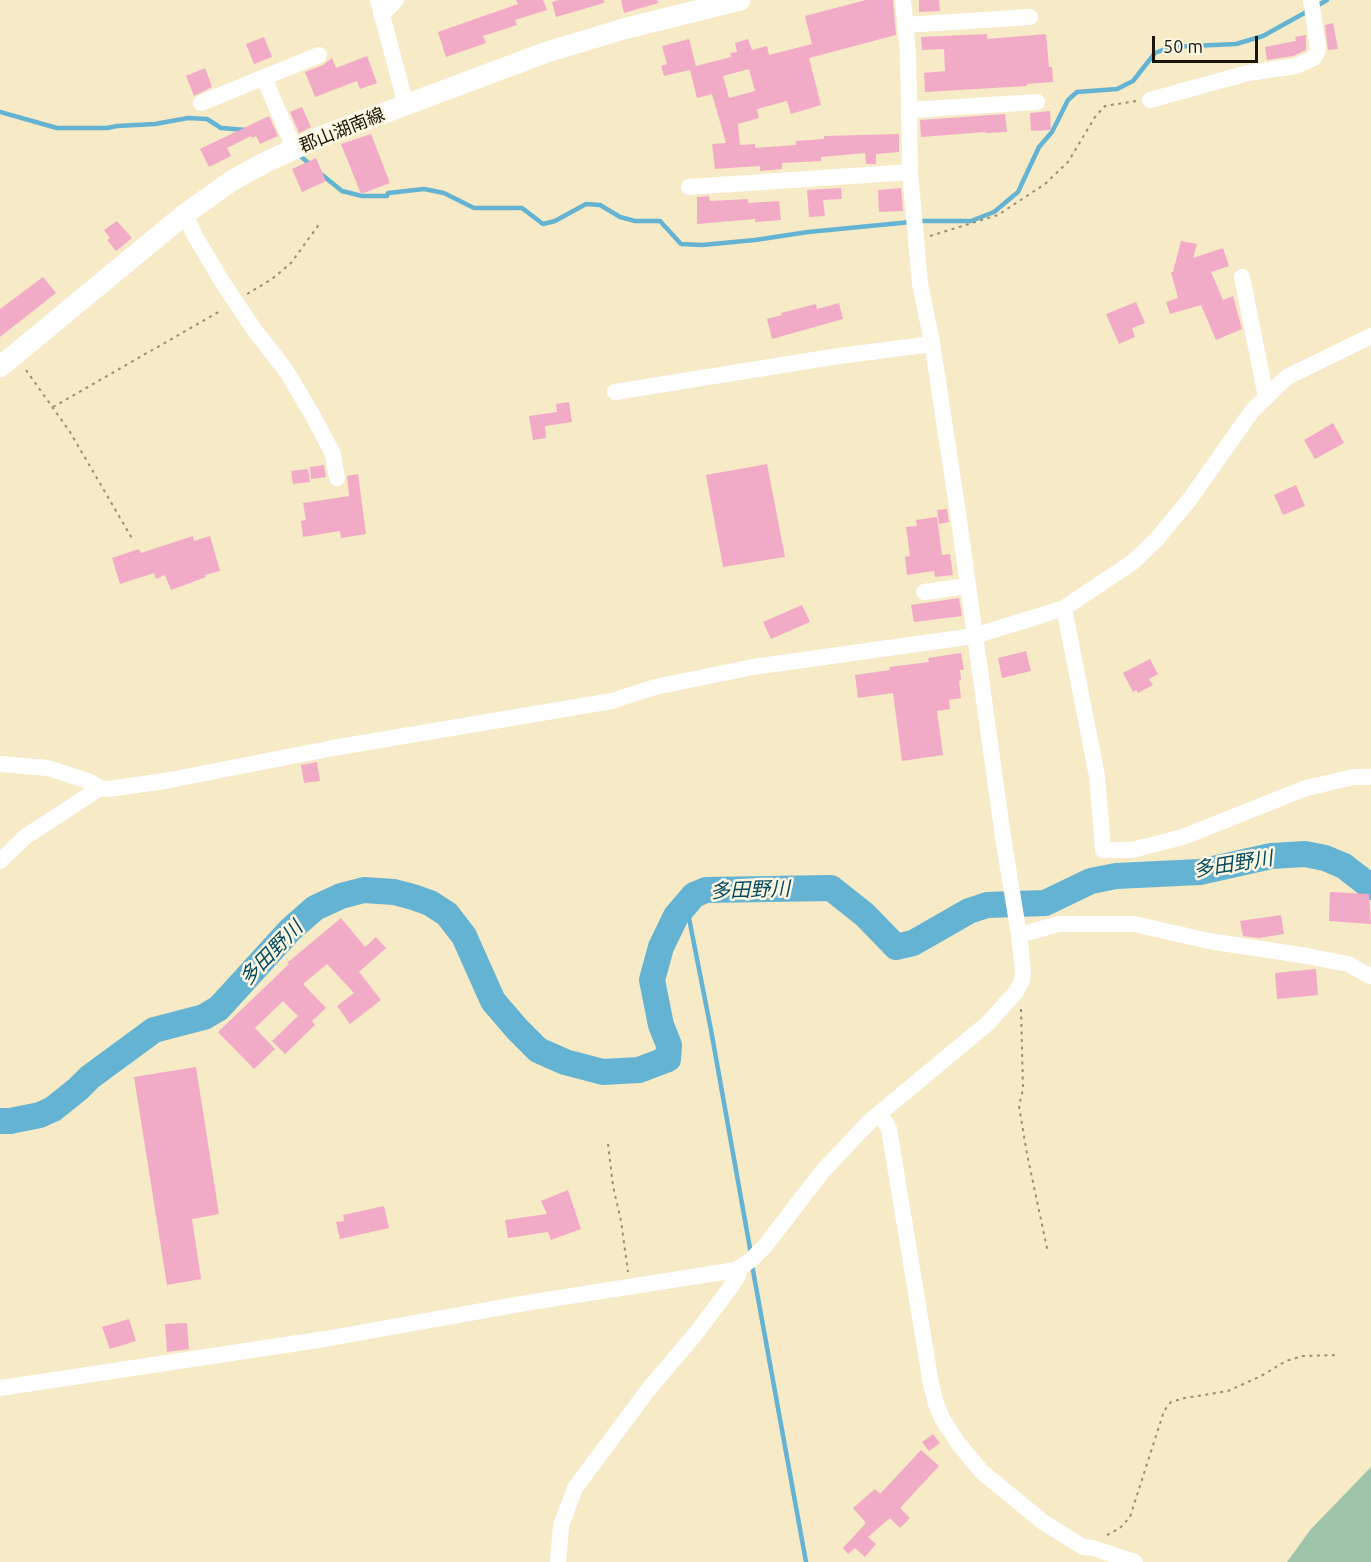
<!DOCTYPE html>
<meta charset="utf-8">
<style>
body{margin:0}
#map{position:relative;width:1371px;height:1562px;overflow:hidden;background:#f6eac7;font-family:Ubuntu,sans-serif}
canvas{display:block}
.scale{position:absolute;left:1152px;top:36px;width:106px;height:27px;box-sizing:border-box;border:3px solid #191508;border-top:0;padding-left:8px;font-size:18px;line-height:21px;white-space:nowrap;color:#191508;-webkit-text-stroke:4px #fef7e2;paint-order:stroke}
</style>
<div id="map">
<canvas width="1371" height="1562"></canvas>
<div class="scale">50 m</div>
</div>
<script>
const c = document.querySelector('canvas').getContext('2d');
c.lineJoin = 'round';
function fill(path, color) { c.fillStyle = color; c.fill(path, 'evenodd'); }
const toPath = rows => new Path2D(rows.map(r => 'M' + r).join(''));
function trace(path, color, width, dash) { c.strokeStyle = color; c.lineWidth = width; c.lineCap = dash ? 'butt' : 'round'; c.setLineDash(dash || []); c.stroke(path); }
function label(font, color, halo, rows, align = 'center') {
  c.font = font + ' Ubuntu,"Noto Sans JP",sans-serif'; c.lineWidth = 5; c.setLineDash([]); c.textBaseline = 'middle'; c.strokeStyle = halo; c.fillStyle = color; for (const [text, x, y, turn = 0] of rows) {
    c.save(); c.translate(x, y); c.rotate((+turn || 0) * Math.PI / 180); c.textAlign = isNaN(turn) ? turn : align; if (halo) c.strokeText(text, 0, 0); c.fillText(text, 0, 0); c.restore();
  }
}
const green = toPath([
 [1371,1467,1371,1562,1287,1562,1311,1529]
]);
const stream = toPath([
 [1315,7,1327,0],
 [0,112,57,128,107,128,117,126,155,124,188,118,207,119,221,128,246,130],
 [298,154,312,166],
 [321,174,342,191,362,196,387,196,388,193,424,189,444,193,474,208,522,208,543,224,555,221,586,204,600,205,620,217,635,221,660,221,681,244,702,245,755,240,808,232,911,222],
 [919,221,971,221,994,212,1018,192,1039,147,1052,132,1068,100,1077,92,1117,89,1133,81,1155,53,1170,47,1236,44,1263,36,1308,11],
 [686,903,711,1030,751,1254],
 [752,1265,806,1562]
]);
const river = toPath([
 [0,1121,10,1121,40,1115,53,1109,78,1089,90,1077,154,1030,204,1017,219,1008,290,930,315,908,341,896,364,890,394,892,413,897,430,903,447,914,464,936,493,1001,517,1029,538,1050,565,1062,603,1072,639,1070,668,1059,669,1045,661,1025,652,980,661,947,676,916,694,895,706,890,831,888,865,915,896,947,913,943,969,911,987,905,1045,903,1091,881,1116,876,1200,872,1271,856,1305,854,1325,858,1344,866,1371,887]
]);
const building = toPath([
 [516,0,543,0,547,10,515,20,517,25,483,36,486,43,446,57,438,32,518,4],
 [559,0,604,0,604,3,556,17,552,2],
 [621,0,657,0,658,3,624,13],
 [866,0,893,0,896,35,809,58,821,105,791,114,787,101,757,109,759,118,738,124,740,145,755,144,755,148,796,145,796,141,824,139,824,136,899,134,899,152,876,154,876,164,866,164,865,153,821,157,821,161,782,163,782,169,760,171,760,166,715,169,712,144,726,143,712,94,697,98,690,70,664,76,661,66,667,64,662,46,689,39,696,66,731,57,730,53,737,52,735,43,748,39,752,50,767,46,769,55,812,44,805,16],
 [749,69,755,91,729,98,723,76],
 [919,0,939,0,940,11,919,12],
 [1333,23,1338,49,1328,50,1325,25],
 [987,34,987,39,1046,34,1049,67,1052,67,1053,82,1027,84,1027,86,925,92,924,73,945,71,944,49,922,50,921,37],
 [1306,35,1306,50,1293,56,1267,60,1265,47,1296,41,1295,37],
 [264,37,272,57,254,64,246,44],
 [367,56,377,83,360,89,357,81,315,97,305,72,323,65,332,58,336,68],
 [205,68,212,87,194,96,186,76],
 [302,107,311,127,299,133,290,112],
 [1050,111,1051,130,1031,131,1030,113],
 [1005,114,1007,132,986,133,986,132,921,137,920,120],
 [269,116,278,136,260,144,256,136,252,138,251,136,227,148,231,156,209,167,200,149],
 [371,134,390,183,361,194,341,144],
 [316,158,326,181,302,192,292,169],
 [841,188,842,199,823,200,825,216,809,217,807,190],
 [901,188,903,211,879,212,878,190],
 [709,196,710,201,748,199,748,203,779,201,781,220,755,222,755,219,697,224,697,197],
 [117,221,132,238,116,251,107,240,110,238,104,230],
 [1181,241,1197,244,1193,258,1223,248,1229,266,1211,272,1223,300,1233,296,1242,329,1216,340,1201,305,1170,314,1166,302,1178,298,1171,272,1173,272],
 [43,277,56,293,0,337,0,309],
 [1136,302,1145,323,1132,328,1135,337,1119,344,1106,314],
 [839,303,843,319,772,339,767,319,782,315,781,313,816,304,817,309],
 [569,402,572,422,545,426,546,438,533,440,529,416,557,412,556,404],
 [1333,423,1344,443,1315,459,1304,440],
 [767,464,785,557,723,567,706,475],
 [324,465,326,477,311,479,310,467],
 [308,469,310,482,293,484,291,471],
 [358,474,366,534,341,538,340,531,303,537,301,521,306,520,303,503,349,496,347,476],
 [1296,485,1305,506,1283,515,1274,495],
 [947,509,949,522,939,524,937,510],
 [937,517,942,555,950,554,953,575,935,577,934,571,907,575,905,557,910,556,906,527,917,526,916,520],
 [193,536,194,541,210,536,220,571,205,575,206,577,171,590,165,575,156,579,154,573,120,584,112,558,139,549,141,553],
 [959,598,962,616,914,622,911,605],
 [802,605,810,622,771,639,763,622],
 [1026,651,1031,671,1002,678,998,658],
 [961,653,964,670,960,670,961,680,959,681,961,698,949,700,950,709,937,711,943,755,902,761,893,693,858,698,855,675,890,670,889,667,929,662,928,658],
 [1150,659,1158,674,1149,679,1153,685,1138,693,1136,690,1133,692,1123,673],
 [317,762,320,781,304,783,301,765],
 [1330,892,1369,894,1371,924,1329,921],
 [1281,915,1284,934,1259,938,1243,936,1240,921],
 [341,918,365,947,376,937,386,948,359,972,381,1000,350,1024,337,1006,354,993,327,964,303,984,326,1008,312,1021,315,1025,285,1054,272,1041,298,1016,283,1001,255,1028,275,1049,254,1069,218,1032,289,964,287,963],
 [1316,969,1318,995,1277,999,1275,973],
 [196,1067,219,1214,192,1219,201,1279,167,1285,134,1077],
 [568,1190,581,1229,551,1240,548,1232,508,1238,505,1220,547,1214,541,1201],
 [384,1206,389,1228,340,1239,336,1222,344,1221,343,1215],
 [129,1319,136,1341,110,1349,102,1327],
 [187,1323,189,1349,167,1352,165,1324],
 [933,1434,940,1443,929,1451,922,1442],
 [921,1450,939,1466,900,1508,910,1518,900,1528,890,1518,868,1537,876,1544,865,1557,855,1548,848,1554,843,1548,866,1523,853,1508,875,1489,880,1494]
]);
const path = toPath([
 [930,236,998,215,1045,184,1068,162,1095,117,1105,106,1136,101],
 [247,294,272,279,291,263,320,223],
 [26,370,70,432,133,540],
 [53,407,222,310],
 [1021,1009,1023,1089,1019,1106,1027,1154,1048,1253],
 [608,1144,613,1186,621,1221,628,1272],
 [1107,1535,1120,1528,1130,1517,1164,1411,1171,1402,1185,1398,1228,1391,1261,1376,1286,1361,1303,1356,1338,1355]
]);
const minor = toPath([
 [378,0,406,105],
 [381,15,396,0],
 [905,25,1030,17],
 [264,78,294,148],
 [1150,100,1248,73,1296,66,1314,58,1318,50,1317,41,1311,0],
 [201,103,319,55],
 [909,110,1037,102],
 [689,187,910,172],
 [185,214,195,236,223,283,253,328,287,372,313,416,333,454,337,478],
 [1242,277,1266,397],
 [615,392,832,357,924,345,932,342],
 [924,592,968,586],
 [1064,608,1097,776,1103,850,1132,850,1183,837,1306,788,1354,777,1371,777],
 [0,764,48,768,88,781,100,788,108,789,165,781,333,748,612,701,655,687,753,667,974,636,1039,616,1064,608,1133,562,1156,540,1190,499,1252,411,1287,377,1371,336],
 [0,861,25,837,100,788],
 [1019,935,1059,924,1134,924,1209,941,1307,956,1348,964,1370,976],
 [877,1115,886,1123,889,1129,931,1384,936,1404,943,1420,958,1443,982,1472,1043,1522,1083,1547,1093,1548,1135,1562],
 [0,1388,325,1339,526,1303,736,1270,751,1260,765,1246,822,1172,869,1122,987,1024,1016,992,1022,981,1023,970,1019,935,1003,837,958,513,932,342,920,284,910,172,908,53,903,0],
 [558,1562,561,1526,575,1488,648,1390,697,1332,730,1288,738,1276,739,1269]
]);
const major = toPath([
 [0,367,185,214,233,180,264,163,320,137,547,52,627,28,740,0]
]);
const streetNames = [
 ["郡山湖南線",342,130,-22]
];
const waterNames = [
 ["多田野川",1233,864,-9],
 ["多田野川",750,890,-2],
 ["多田野川",271,953,-46]
];
fill(green, '#9ec5aa');
trace(stream, '#64b3d3', 4.5);
trace(river, '#64b3d3', 26);
fill(building, '#f2abc7');
trace(path, '#989076', 2, [3, 4.5]);
trace(minor, '#fff', 16);
trace(major, '#fff', 21);
label('18px', '#191508', '#fef7e2', streetNames);
label('italic 20px', '#00485e', '#fef7e2', waterNames);
</script>
